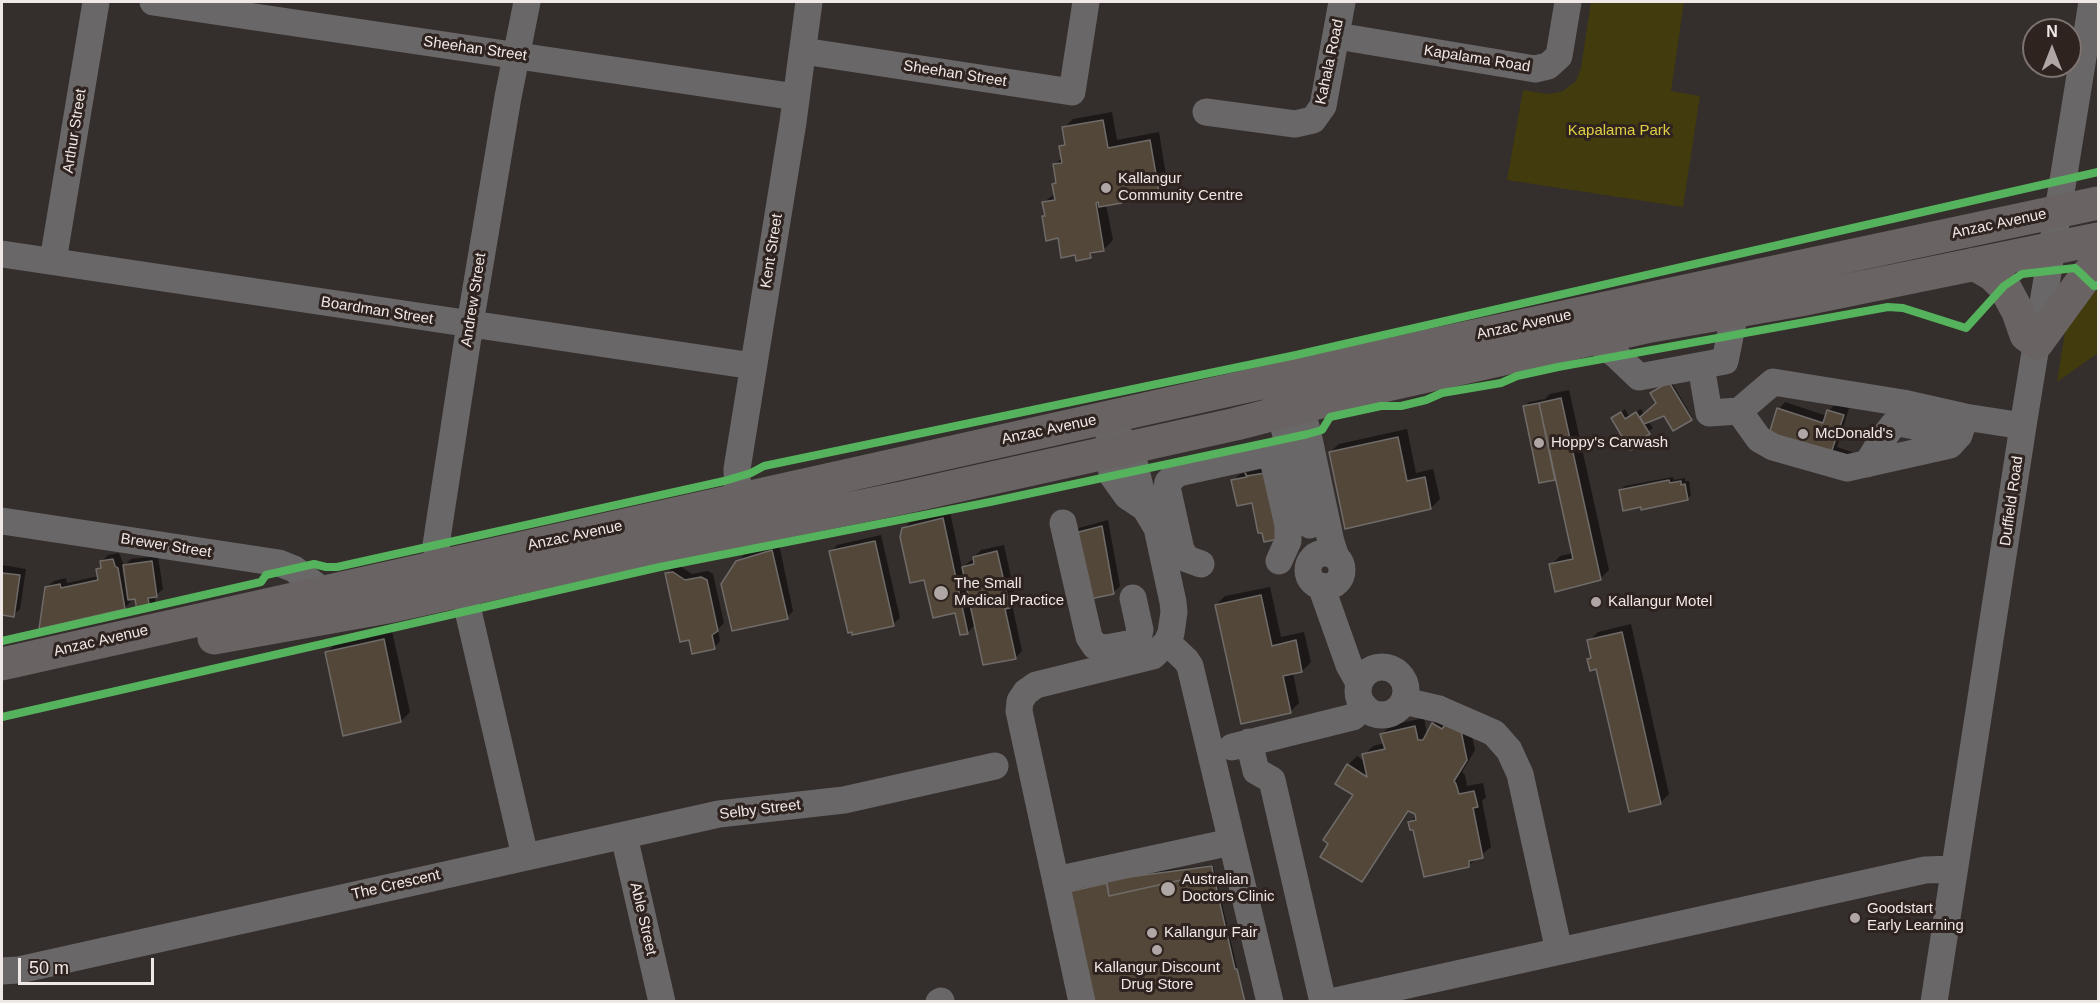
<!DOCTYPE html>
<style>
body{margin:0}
#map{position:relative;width:2100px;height:1003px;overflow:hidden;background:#342e2c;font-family:Helvetica,sans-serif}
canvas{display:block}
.frame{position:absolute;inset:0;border:3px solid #f0e8e6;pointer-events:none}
.north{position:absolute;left:2022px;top:18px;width:60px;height:60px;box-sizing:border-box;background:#2e231f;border:2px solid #7c726f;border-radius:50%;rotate:0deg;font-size:16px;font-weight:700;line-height:24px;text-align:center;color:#f0e8e6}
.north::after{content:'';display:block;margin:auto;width:21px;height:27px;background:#aea7a5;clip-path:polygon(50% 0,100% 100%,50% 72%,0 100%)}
.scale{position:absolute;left:18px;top:958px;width:136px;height:27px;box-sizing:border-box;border:3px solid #f0e8e6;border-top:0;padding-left:8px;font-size:18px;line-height:21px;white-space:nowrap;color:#f0e8e6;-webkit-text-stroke:4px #2e231f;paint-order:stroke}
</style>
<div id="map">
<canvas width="2100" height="1003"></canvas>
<div class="frame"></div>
<div class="north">N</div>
<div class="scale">50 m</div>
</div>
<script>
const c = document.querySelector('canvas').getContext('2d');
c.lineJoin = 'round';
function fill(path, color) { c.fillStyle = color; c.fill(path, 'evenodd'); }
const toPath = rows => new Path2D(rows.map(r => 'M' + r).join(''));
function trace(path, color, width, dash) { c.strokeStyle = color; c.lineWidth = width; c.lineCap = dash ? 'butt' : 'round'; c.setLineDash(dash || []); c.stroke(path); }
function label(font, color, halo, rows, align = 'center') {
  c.font = font + ' Helvetica,sans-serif'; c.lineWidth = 6; c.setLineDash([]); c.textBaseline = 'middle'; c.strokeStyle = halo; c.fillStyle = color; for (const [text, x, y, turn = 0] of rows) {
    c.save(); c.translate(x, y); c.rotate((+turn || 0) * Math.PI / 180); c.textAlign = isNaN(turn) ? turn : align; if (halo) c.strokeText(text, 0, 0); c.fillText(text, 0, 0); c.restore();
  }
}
const green = toPath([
 [1591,2,1684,2,1671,91,1700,96,1683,207,1507,180,1523,90,1547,94,1555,93,1563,91,1576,81,1581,68],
 [2098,289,2098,353,2057,382,2067,320]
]);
const shadow = toPath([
 [1112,112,1117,140,1159,132,1167,181,1158,190,1127,196,1121,202,1106,204,1113,240,1104,249,1096,251,1090,256,1076,254,1059,237,1044,217,1046,214,1044,202,1056,193,1054,184,1057,181,1054,165,1063,157,1061,147,1066,142,1064,128,1073,119],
 [1671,381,1692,417,1691,419,1664,414,1648,421,1653,428,1640,438,1642,440,1631,448,1613,418,1625,409,1629,416,1641,409,1644,415,1658,403],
 [1569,390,1609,570,1600,579,1551,565,1560,556,1573,553,1557,477,1555,478,1525,406,1529,402,1545,399,1550,394],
 [1785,402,1827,416,1829,411,1835,404,1849,408,1837,447,1860,455,1851,470,1779,409],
 [1407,429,1416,473,1433,469,1440,499,1431,508,1330,452,1339,444],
 [1265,468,1253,501,1233,481,1240,474],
 [1673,477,1674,480,1685,478,1685,481,1689,481,1691,495,1687,499,1620,490,1625,486],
 [950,512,962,568,970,561,975,559,974,557,981,550,1004,545,1016,600,1012,604,1022,651,1015,658,976,624,968,632,956,611,925,578,903,529,910,522],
 [1108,520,1120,586,1113,593,1073,535,1079,528],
 [881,535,900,618,893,624,831,552,837,545],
 [779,544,793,611,787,617,737,562,745,554],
 [119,553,124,566,131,559,158,556,163,589,155,596,155,602,149,608,136,598,131,598,131,601,125,608,47,587,54,581,66,578,67,583,99,576,98,570,102,565,101,562,108,555],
 [2,565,26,569,20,609,13,615,2,615],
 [680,566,692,574,708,571,713,574,724,623,718,629,720,641,714,648,667,574,673,567],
 [1270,587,1281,637,1304,632,1311,662,1302,671,1293,673,1299,703,1291,711,1216,605,1225,596],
 [1631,624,1669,794,1660,803,1597,667,1589,659,1592,656,1589,641,1598,632],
 [392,631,410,712,401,721,326,653,335,644],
 [1442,715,1468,717,1475,750,1462,772,1465,775,1467,786,1483,783,1486,797,1482,801,1491,847,1469,865,1414,828,1410,822,1416,816,1416,813,1410,810,1370,871,1361,880,1355,794,1348,765,1357,756,1365,762,1364,755,1373,746,1384,743,1382,734,1391,725,1424,718,1427,735,1433,724],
 [1213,865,1245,1002,1094,1002,1070,892,1124,875]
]);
const building = toPath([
 [1103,120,1108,148,1150,140,1159,192,1121,198,1122,203,1099,207,1098,202,1096,203,1104,251,1090,253,1091,258,1076,261,1075,255,1061,258,1058,238,1046,241,1042,216,1045,216,1042,202,1055,200,1052,184,1056,183,1053,164,1062,163,1059,146,1065,145,1062,127,1103,120],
 [1669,382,1692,420,1673,431,1664,416,1644,424,1640,417,1656,403,1650,393,1669,382],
 [1561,398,1601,580,1555,592,1549,564,1573,559,1539,403,1561,398],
 [1539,403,1555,480,1539,483,1523,406,1539,403],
 [1777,408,1823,423,1827,410,1844,415,1831,453,1766,444,1777,408],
 [1621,412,1625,419,1636,412,1650,434,1636,442,1638,446,1630,450,1611,418,1621,412],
 [1398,437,1407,481,1425,477,1431,509,1345,529,1329,452,1398,437],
 [1245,473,1247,476,1265,473,1284,538,1264,542,1262,533,1258,533,1252,503,1237,506,1231,480,1247,477,1245,473],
 [1669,480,1670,483,1681,481,1681,485,1685,484,1688,500,1641,510,1641,507,1623,511,1619,490,1669,480],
 [943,518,968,634,960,635,955,613,933,618,924,580,910,583,900,537,902,528,943,518],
 [1102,526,1114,594,1085,600,1071,534,1102,526],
 [875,541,894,626,852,635,852,632,848,633,829,551,875,541],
 [772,550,788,619,732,631,721,584,736,561,772,550],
 [997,551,1010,608,1005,609,1016,659,983,665,962,567,974,564,973,557,997,551],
 [113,559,115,566,118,568,125,609,39,629,45,587,60,584,61,588,98,580,96,569,101,568,100,561,113,559],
 [152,561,157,597,148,598,150,610,137,611,135,599,128,600,123,565,152,561],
 [673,572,685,580,701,577,707,580,718,631,712,635,715,649,692,654,689,640,680,642,665,573,673,572],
 [2,573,20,575,14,617,2,615,2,573],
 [1261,595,1272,646,1296,640,1302,672,1283,676,1291,713,1241,724,1215,605,1261,595],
 [1622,632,1661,804,1629,812,1596,669,1590,671,1587,659,1591,658,1587,640,1622,632],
 [384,639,401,722,343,736,325,652,384,639],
 [1449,719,1460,726,1467,760,1454,781,1456,784,1459,794,1474,791,1478,807,1473,808,1483,858,1469,861,1469,867,1424,877,1413,830,1410,830,1408,822,1416,820,1415,814,1408,811,1362,882,1320,857,1328,844,1323,840,1353,795,1335,784,1347,764,1367,777,1362,754,1385,749,1380,734,1415,726,1418,740,1423,740,1432,723,1442,729,1449,719],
 [1212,866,1213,873,1109,896,1106,880,1212,866],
 [1213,873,1235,969,1237,969,1245,1002,1093,1002,1068,892,1107,883,1109,896,1213,873]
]);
const minor = toPath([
 [153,2,796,97],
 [1337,36,1535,69,1548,66,1559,56,1568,2],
 [803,51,1072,92,1086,2],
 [1206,112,1295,124,1313,120,1323,106,1342,2],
 [2,254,753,366],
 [53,261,96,2],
 [1593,339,1616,355,1639,377,1725,361,1735,312],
 [1701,366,1709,413,1739,411,1773,382,1903,403,1965,417,2023,426],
 [1296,389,1308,434,1331,542,1336,557],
 [1275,394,1310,525],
 [1739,411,1759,439,1773,447,1847,468,1950,445,1959,435,1965,417],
 [1117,431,1135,466,1145,508],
 [1867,464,1881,441,1893,425,1899,423,1959,435],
 [738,500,737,469,793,122,809,2],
 [2,521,279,563,294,569,323,591],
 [1063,523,1089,637,1095,646,1106,648,1133,643,1138,638,1140,630,1133,598],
 '1308 570a17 17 0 1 1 34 0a17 17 0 1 1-34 0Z',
 [1201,564,1187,559,1181,550,1167,487,1168,482,1178,473,1264,454,1271,458,1274,464,1288,525,1288,541,1279,561],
 [1321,586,1349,665,1359,683],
 [1167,642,1186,660,1190,666,1270,1002],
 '1358 691a24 24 0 1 1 48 0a24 24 0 1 1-48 0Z',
 [1404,701,1439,709,1494,733,1509,750,1520,774,1559,951],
 [1249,742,1256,771,1272,780,1323,1002],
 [1232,747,1353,717,1364,706],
 [624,836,662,1002],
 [525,856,466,602,462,592,440,565,436,545,470,324,508,97,527,2],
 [1056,880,1231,842],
 [2,971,19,970,719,814,844,800,995,766],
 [939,1002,941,1001],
 [1082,1002,1019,711,1020,701,1026,692,1036,685,1153,656,1167,642,1171,633,1174,612,1173,602,1157,528,1145,508,1127,496,1112,475,1109,434],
 [1331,1002,1925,870,1954,869],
 [1934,1002,2023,426,2092,2]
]);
const highway = toPath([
 [1974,264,1993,275,2004,286,2018,312,2026,335,2037,343,2085,277,2098,263],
 [214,638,393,606,656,548,902,498,1236,424,1383,386,1651,326,1800,300,2098,239],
 [2,664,1427,346,2098,203]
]);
const cycleway = toPath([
 [2,641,261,582,266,575,314,564,326,567,337,567,724,481,751,473,764,466,1296,355,2098,172],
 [2,717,660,567,990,502,1308,434,1322,430,1330,417,1381,406,1401,406,1426,400,1442,393,1501,383,1517,376,1558,367,1888,307,1903,308,1966,328,2004,286,2022,274,2075,268,2094,286,2098,285]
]);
const markers = [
 [1106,188,6,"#aea7a5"],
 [1803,434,6,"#aea7a5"],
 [1539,443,6,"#aea7a5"],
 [941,593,8,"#aea7a5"],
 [1596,602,6,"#aea7a5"],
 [1168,889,8,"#aea7a5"],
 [1855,918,6,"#aea7a5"],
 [1152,933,6,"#aea7a5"],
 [1157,950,6,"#aea7a5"]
];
const streetNames = [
 ["Sheehan Street",475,49,8],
 ["Kapalama Road",1477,59,9],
 ["Kahala Road",1330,62,-78],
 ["Sheehan Street",955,74,9],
 ["Arthur Street",75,131,-81],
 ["Anzac Avenue",1999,224,-12],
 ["Kent Street",772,251,-81],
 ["Andrew Street",474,300,-81],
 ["Boardman Street",377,311,9],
 ["Anzac Avenue",1524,325,-12],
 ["Anzac Avenue",1049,430,-12],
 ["Duffield Road",2012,501,-82],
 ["Anzac Avenue",575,536,-12],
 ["Brewer Street",166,546,9],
 ["Anzac Avenue",101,641,-13],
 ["Selby Street",760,810,-7],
 ["The Crescent",396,885,-13],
 ["Able Street",643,919,77]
];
const parkNames = [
 ["Kapalama Park",1619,131]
];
const poiNames = [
 ["Kallangur",1118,179],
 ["Community Centre",1118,196],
 ["McDonald's",1815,434],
 ["Hoppy's Carwash",1551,443],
 ["The Small",954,584],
 ["Medical Practice",954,601],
 ["Kallangur Motel",1608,602],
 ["Australian",1182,880],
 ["Doctors Clinic",1182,897],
 ["Goodstart",1867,909],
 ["Early Learning",1867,926],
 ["Kallangur Fair",1164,933],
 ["Kallangur Discount",1157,968,"center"],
 ["Drug Store",1157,985,"center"]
];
fill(green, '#413b0e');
fill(shadow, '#0007');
fill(building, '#53473a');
trace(building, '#6f6b68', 1.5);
trace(minor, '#6a6768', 27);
trace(highway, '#696463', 33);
trace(cycleway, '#56b35d', 8);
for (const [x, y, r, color] of markers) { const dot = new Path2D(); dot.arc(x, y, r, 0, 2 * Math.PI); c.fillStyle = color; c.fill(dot); trace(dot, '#2e231f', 2); }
label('15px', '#f0e8e6', '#2e231f', streetNames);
label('15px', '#e0d045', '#2e231f', parkNames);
label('15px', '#f0e8e6', '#2e231f', poiNames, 'left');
</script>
